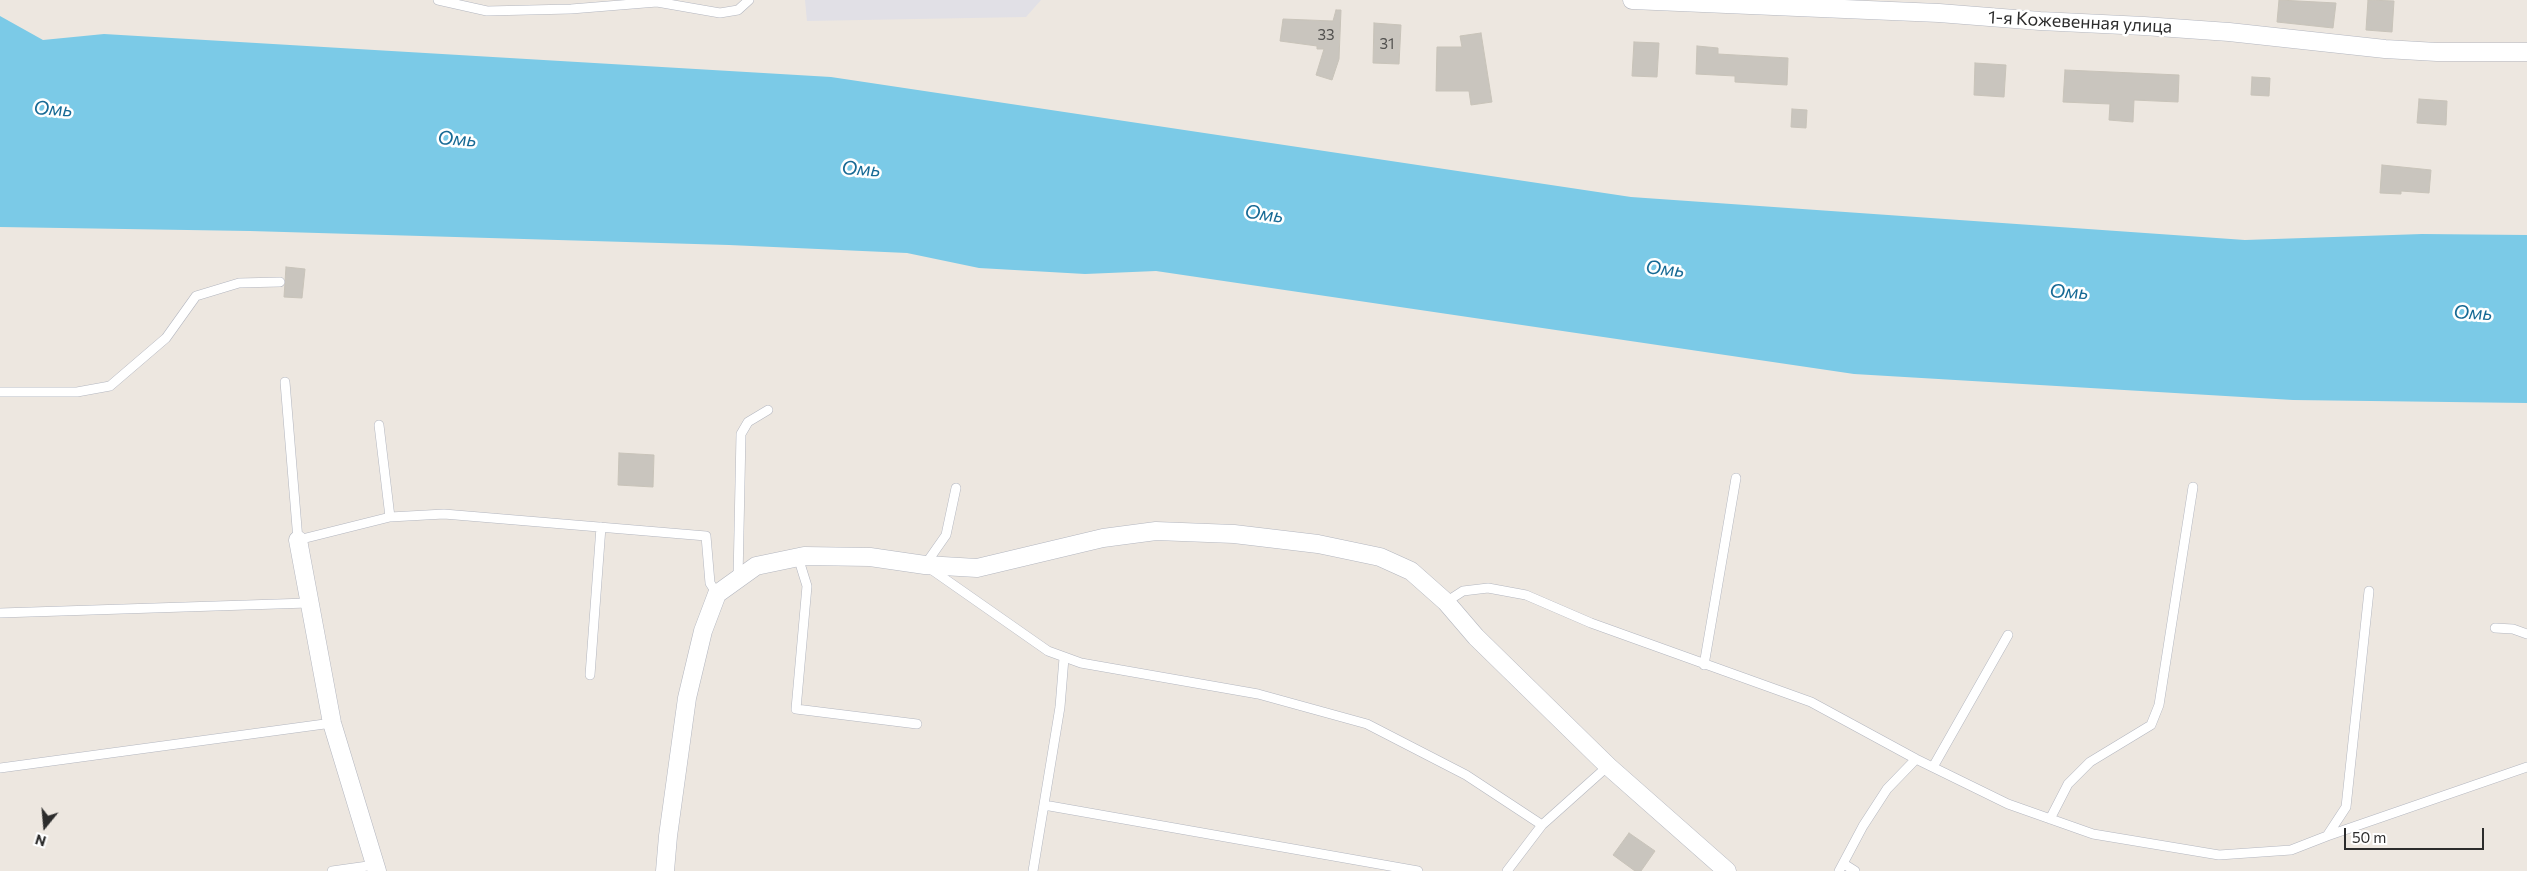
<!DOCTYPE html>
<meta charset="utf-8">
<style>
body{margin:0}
#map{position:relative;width:2527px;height:871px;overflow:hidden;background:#ede7e0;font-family:Commissioner,sans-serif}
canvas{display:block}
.north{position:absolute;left:20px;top:801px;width:50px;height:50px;-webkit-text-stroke:4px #fff;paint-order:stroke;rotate:197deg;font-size:14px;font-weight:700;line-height:20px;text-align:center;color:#2c2c2c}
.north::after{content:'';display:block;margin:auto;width:18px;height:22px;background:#2c2c2c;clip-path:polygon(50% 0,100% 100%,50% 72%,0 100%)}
.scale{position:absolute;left:2344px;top:828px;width:140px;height:22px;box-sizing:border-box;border:2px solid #2c2c2c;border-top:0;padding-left:6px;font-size:15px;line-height:18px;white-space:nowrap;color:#2c2c2c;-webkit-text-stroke:4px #fff;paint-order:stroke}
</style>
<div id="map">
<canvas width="2527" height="871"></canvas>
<div class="north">N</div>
<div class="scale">50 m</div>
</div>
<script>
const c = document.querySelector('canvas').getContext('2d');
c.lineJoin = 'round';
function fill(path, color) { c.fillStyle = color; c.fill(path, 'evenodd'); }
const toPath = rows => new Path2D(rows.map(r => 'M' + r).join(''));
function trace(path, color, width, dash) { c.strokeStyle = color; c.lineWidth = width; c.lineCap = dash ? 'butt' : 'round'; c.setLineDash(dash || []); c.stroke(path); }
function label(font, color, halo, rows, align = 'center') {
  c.font = font + ' Commissioner,sans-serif'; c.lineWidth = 5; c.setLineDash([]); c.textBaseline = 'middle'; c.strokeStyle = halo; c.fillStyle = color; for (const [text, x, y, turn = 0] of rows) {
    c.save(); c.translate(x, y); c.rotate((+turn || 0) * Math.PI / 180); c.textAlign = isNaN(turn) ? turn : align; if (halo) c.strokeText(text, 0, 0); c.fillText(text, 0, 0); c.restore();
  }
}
const industrial = toPath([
 [805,0,1041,0,1026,17,807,21]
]);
const water = toPath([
 [0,16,43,40,104,34,831,77,1631,197,2245,240,2422,234,2527,235,2527,403,2293,400,1854,374,1156,271,1085,274,979,268,907,253,729,245,250,231,0,227]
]);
const building = toPath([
 [2279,0,2336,3,2333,28,2277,22,2279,0],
 [2368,0,2394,1,2392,32,2366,30,2368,0],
 [1336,10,1341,10,1339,59,1332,80,1316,75,1324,49,1317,49,1317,46,1280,41,1283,19,1333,21,1336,10],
 [1374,23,1401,25,1399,64,1373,63,1374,23],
 [1481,33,1492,102,1471,105,1469,91,1436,91,1437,47,1462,47,1460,36,1481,33],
 [1634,42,1659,43,1657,77,1632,76,1634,42],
 [1697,46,1718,48,1718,54,1788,58,1787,85,1735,82,1735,76,1696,74,1697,46],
 [1975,63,2006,65,2004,97,1974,95,1975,63],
 [2065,70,2179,75,2178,102,2134,100,2133,122,2109,120,2110,104,2063,102,2065,70],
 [2252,77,2270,78,2269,96,2251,95,2252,77],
 [2419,99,2447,101,2446,125,2417,123,2419,99],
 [1792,109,1807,110,1806,128,1791,127,1792,109],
 [2382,165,2431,170,2429,193,2401,191,2401,194,2380,193,2382,165],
 [286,267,305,269,302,298,284,297,286,267],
 [619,453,654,455,653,487,618,485,619,453],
 [1629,833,1655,851,1641,871,1635,871,1613,855,1629,833]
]);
const lane = toPath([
 [438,0,487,11,571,9,657,2,720,13,738,10,749,0],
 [285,382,298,540,390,517,444,514,706,536,710,583,717,594],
 [0,392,77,392,110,386,166,338,196,296,239,283,280,282],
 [379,425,390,517],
 [956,488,946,535,925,565,1048,651,1081,663,1258,694,1367,724,1466,775,1542,825],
 [798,557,807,586,796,709,917,724],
 [738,579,741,434,748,422,768,410],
 [1446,602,1463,591,1488,588,1526,595,1591,623,1811,702,1916,759,2008,804,2093,834,2219,855,2291,850,2327,836,2346,807,2369,591],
 [0,613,308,603],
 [2495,628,2513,629,2527,634],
 [1704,665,1736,478],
 [590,675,601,527],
 [1933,767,2008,635],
 [0,768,332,723],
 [1044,805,1418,871],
 [2050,819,2068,784,2090,762,2151,725,2159,705,2193,487],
 [2327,836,2527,767],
 [1844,864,1855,871],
 [332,871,375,865],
 [1033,871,1060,707,1064,658],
 [1507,871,1542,825,1608,766],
 [1839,871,1863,826,1887,789,1916,759]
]);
const street = toPath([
 [1632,0,1939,13,2040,21,2144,26,2229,32,2385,49,2437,52,2527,52],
 [298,540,332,723,377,871],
 [665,871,668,836,687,698,703,631,717,594,756,566,804,556,870,557,925,565,977,568,1103,538,1156,531,1234,534,1318,544,1380,557,1411,571,1446,602,1476,637,1608,766,1727,871]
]);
const numberNames = [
 ["33",1326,35],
 ["31",1387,44]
];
const streetNames = [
 ["1-я Кожевенная улица",2080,22,3]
];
const waterNames = [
 ["Омь",53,109,4],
 ["Омь",457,139,4],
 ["Омь",861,169,4],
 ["Омь",1264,214,8],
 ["Омь",1665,269,6],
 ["Омь",2069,292,3],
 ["Омь",2473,313,3]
];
fill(industrial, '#e1e0e6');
fill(water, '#7bcae7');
fill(building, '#c9c5be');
trace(building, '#c8c3b9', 1);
trace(lane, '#b3b6bf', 10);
trace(street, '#b3b6bf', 19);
trace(lane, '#fff', 9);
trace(street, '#fff', 18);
label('15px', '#535250', null, numberNames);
label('18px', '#2c2c2c', '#fff', streetNames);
label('italic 19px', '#176a95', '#fff', waterNames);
</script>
